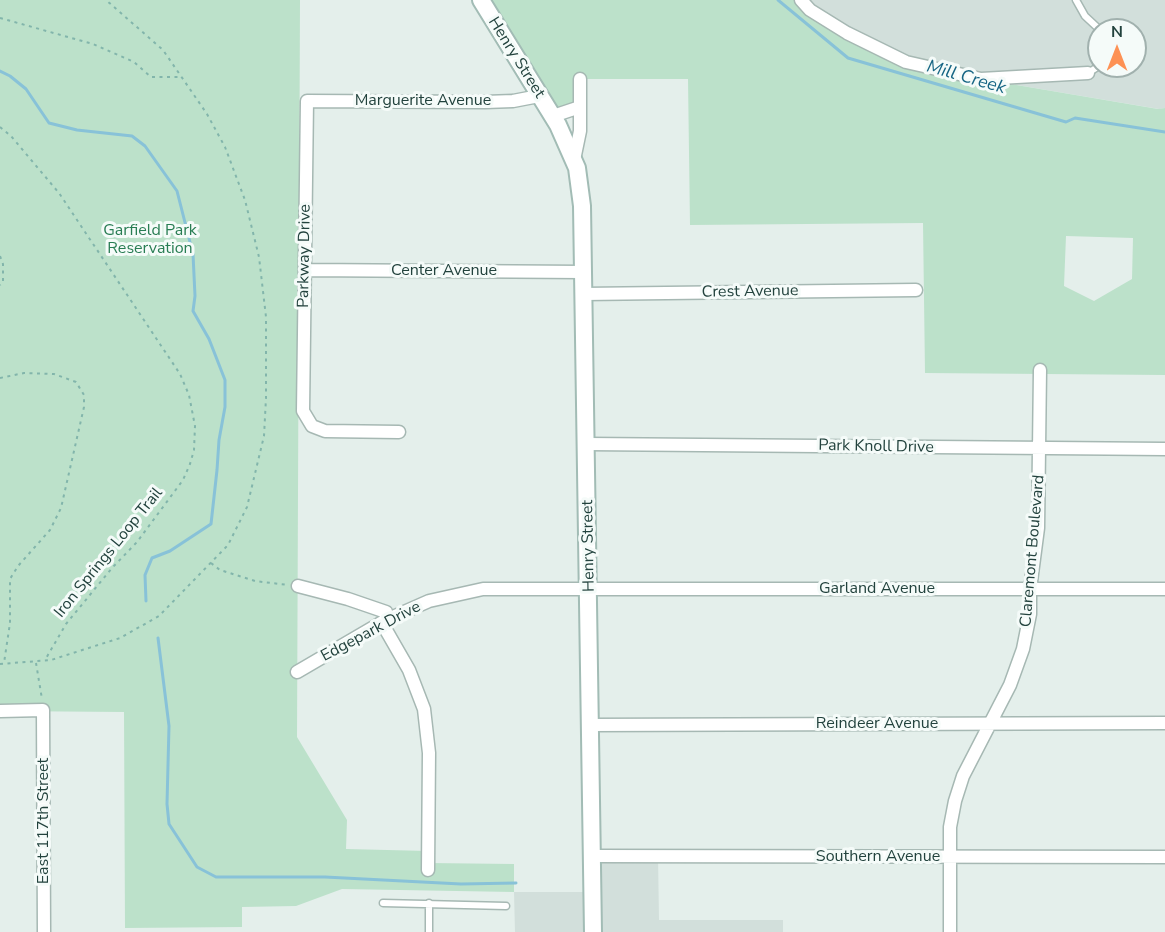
<!DOCTYPE html>
<style>
body{margin:0}
#map{position:relative;width:1165px;height:932px;overflow:hidden;background:#e4efeb;font-family:"Nunito Sans",sans-serif}
canvas{display:block}
.north{position:absolute;left:1087px;top:18px;width:60px;height:60px;box-sizing:border-box;background:#f5fbf9;border:2px solid #a1b1ae;border-radius:50%;rotate:0deg;font-size:16px;font-weight:700;line-height:24px;text-align:center;color:#22423d}
.north::after{content:'';display:block;margin:auto;width:21px;height:27px;background:#fd9154;clip-path:polygon(50% 0,100% 100%,50% 72%,0 100%)}
</style>
<div id="map">
<canvas width="1165" height="932"></canvas>
<div class="north">N</div>
</div>
<script>
const c = document.querySelector('canvas').getContext('2d');
c.lineJoin = 'round';
function fill(path, color) { c.fillStyle = color; c.fill(path, 'evenodd'); }
const toPath = rows => new Path2D(rows.map(r => 'M' + r).join(''));
function trace(path, color, width, dash) { c.strokeStyle = color; c.lineWidth = width; c.lineCap = dash ? 'butt' : 'round'; c.setLineDash(dash || []); c.stroke(path); }
function label(font, color, halo, rows, align = 'center') {
  c.font = font + ' "Nunito Sans",sans-serif'; c.lineWidth = 6; c.setLineDash([]); c.textBaseline = 'middle'; c.strokeStyle = halo; c.fillStyle = color; for (const [text, x, y, turn = 0] of rows) {
    c.save(); c.translate(x, y); c.rotate((+turn || 0) * Math.PI / 180); c.textAlign = isNaN(turn) ? turn : align; if (halo) c.strokeText(text, 0, 0); c.fillText(text, 0, 0); c.restore();
  }
}
const built = toPath([
 [801,0,1165,0,1165,108,1159,109,981,79,906,62],
 [1099,30,1135,30,1135,66,1099,66],
 [592,856,658,856,659,920,783,920,783,932,515,932,514,892,592,892]
]);
const green = toPath([
 [0,0,300,0,297,737,347,820,346,849,428,851,428,863,514,864,514,892,342,889,296,906,242,907,242,927,125,928,124,712,0,711],
 [481,0,801,0,906,62,981,79,1158,109,1165,108,1165,375,925,373,923,223,690,225,688,79,580,79,580,107,553,116],
 [1066,236,1133,238,1132,279,1094,301,1064,286]
]);
const stream = toPath([
 [778,0,848,58,1066,122,1075,118,1165,132],
 [0,71,10,76,26,89,49,123,77,130,132,136,145,146,177,191,193,254,195,296,193,311,209,339,225,380,225,407,219,440,217,470,211,524,170,551,152,558,145,575,146,601],
 [158,638,169,726,167,804,169,824,197,867,216,877,325,877,461,884,516,883]
]);
const path = toPath([
 [0,18,93,44,134,62,151,77,182,77],
 [0,127,11,136,59,193,180,374,189,395,195,426,194,450,190,464,183,480,137,542,112,568,66,624,45,660],
 [0,256,3,264,3,282,0,285],
 [0,378,24,373,54,374,76,382,84,395,84,407,61,508,50,530,18,566,10,579,10,623,4,663],
 [211,563,220,570,255,581,288,585],
 [36,663,42,699],
 [0,664,51,660,120,638,159,616,228,545,247,507,264,436,266,398,266,317,259,257,245,200,225,147,207,114,163,50,106,0]
]);
const lane = toPath([
 [1076,0,1085,16,1100,30],
 [1088,73,1099,66],
 [383,903,506,906],
 [429,903,429,932]
]);
const street = toPath([
 [801,0,810,10,847,33,906,62,981,79,1088,73],
 [553,116,580,107],
 [574,160,580,131,580,79],
 [305,270,583,272],
 [583,294,916,290],
 [399,432,325,431,312,426,303,411,307,101,485,102,513,101,539,96],
 [587,444,1165,449],
 [298,586,348,599,386,612,386,630,409,670,424,709,429,753,428,870],
 [297,672,386,620,429,601,483,589,1165,589],
 [0,711,43,710,44,932],
 [589,725,1165,723],
 [592,856,1165,857],
 [950,932,950,827,955,801,963,776,1010,685,1023,649,1030,614,1030,589,1038,528,1040,370]
]);
const secondary = toPath([
 [481,0,558,125,577,168,582,206,593,932]
]);
const streetNames = [
 ["Henry Street",516,58,58],
 ["Marguerite Avenue",423,101],
 ["Parkway Drive",305,256,-89],
 ["Center Avenue",444,271],
 ["Crest Avenue",750,292,-1],
 ["Park Knoll Drive",876,447,1],
 ["Henry Street",589,546,-91],
 ["Claremont Boulevard",1033,551,-85],
 ["Iron Springs Loop Trail",109,553,-51],
 ["Garland Avenue",877,589],
 ["Edgepark Drive",371,632,-28],
 ["Reindeer Avenue",877,724],
 ["East 117th Street",44,821,-90],
 ["Southern Avenue",878,857]
];
const parkNames = [
 ["Garfield Park",150,231],
 ["Reservation",150,249]
];
const waterNames = [
 ["Mill Creek",966,78,16]
];
fill(built, '#d2dfdb');
fill(green, '#bce1ca');
trace(stream, '#88c2d8', 3);
trace(lane, '#a6b8b3', 9);
trace(street, '#a6b8b3', 15);
trace(secondary, '#a2bcb5', 20);
trace(path, '#82b5ab', 2, [3, 4.5]);
trace(lane, '#fff', 6);
trace(street, '#fff', 12);
trace(secondary, '#fff', 16);
label('16px', '#22423d', '#f5fbf9', streetNames);
label('16px', '#287d53', '#f5fbf9', parkNames);
label('italic 18px', '#166584', '#f5fbf9', waterNames);
</script>
